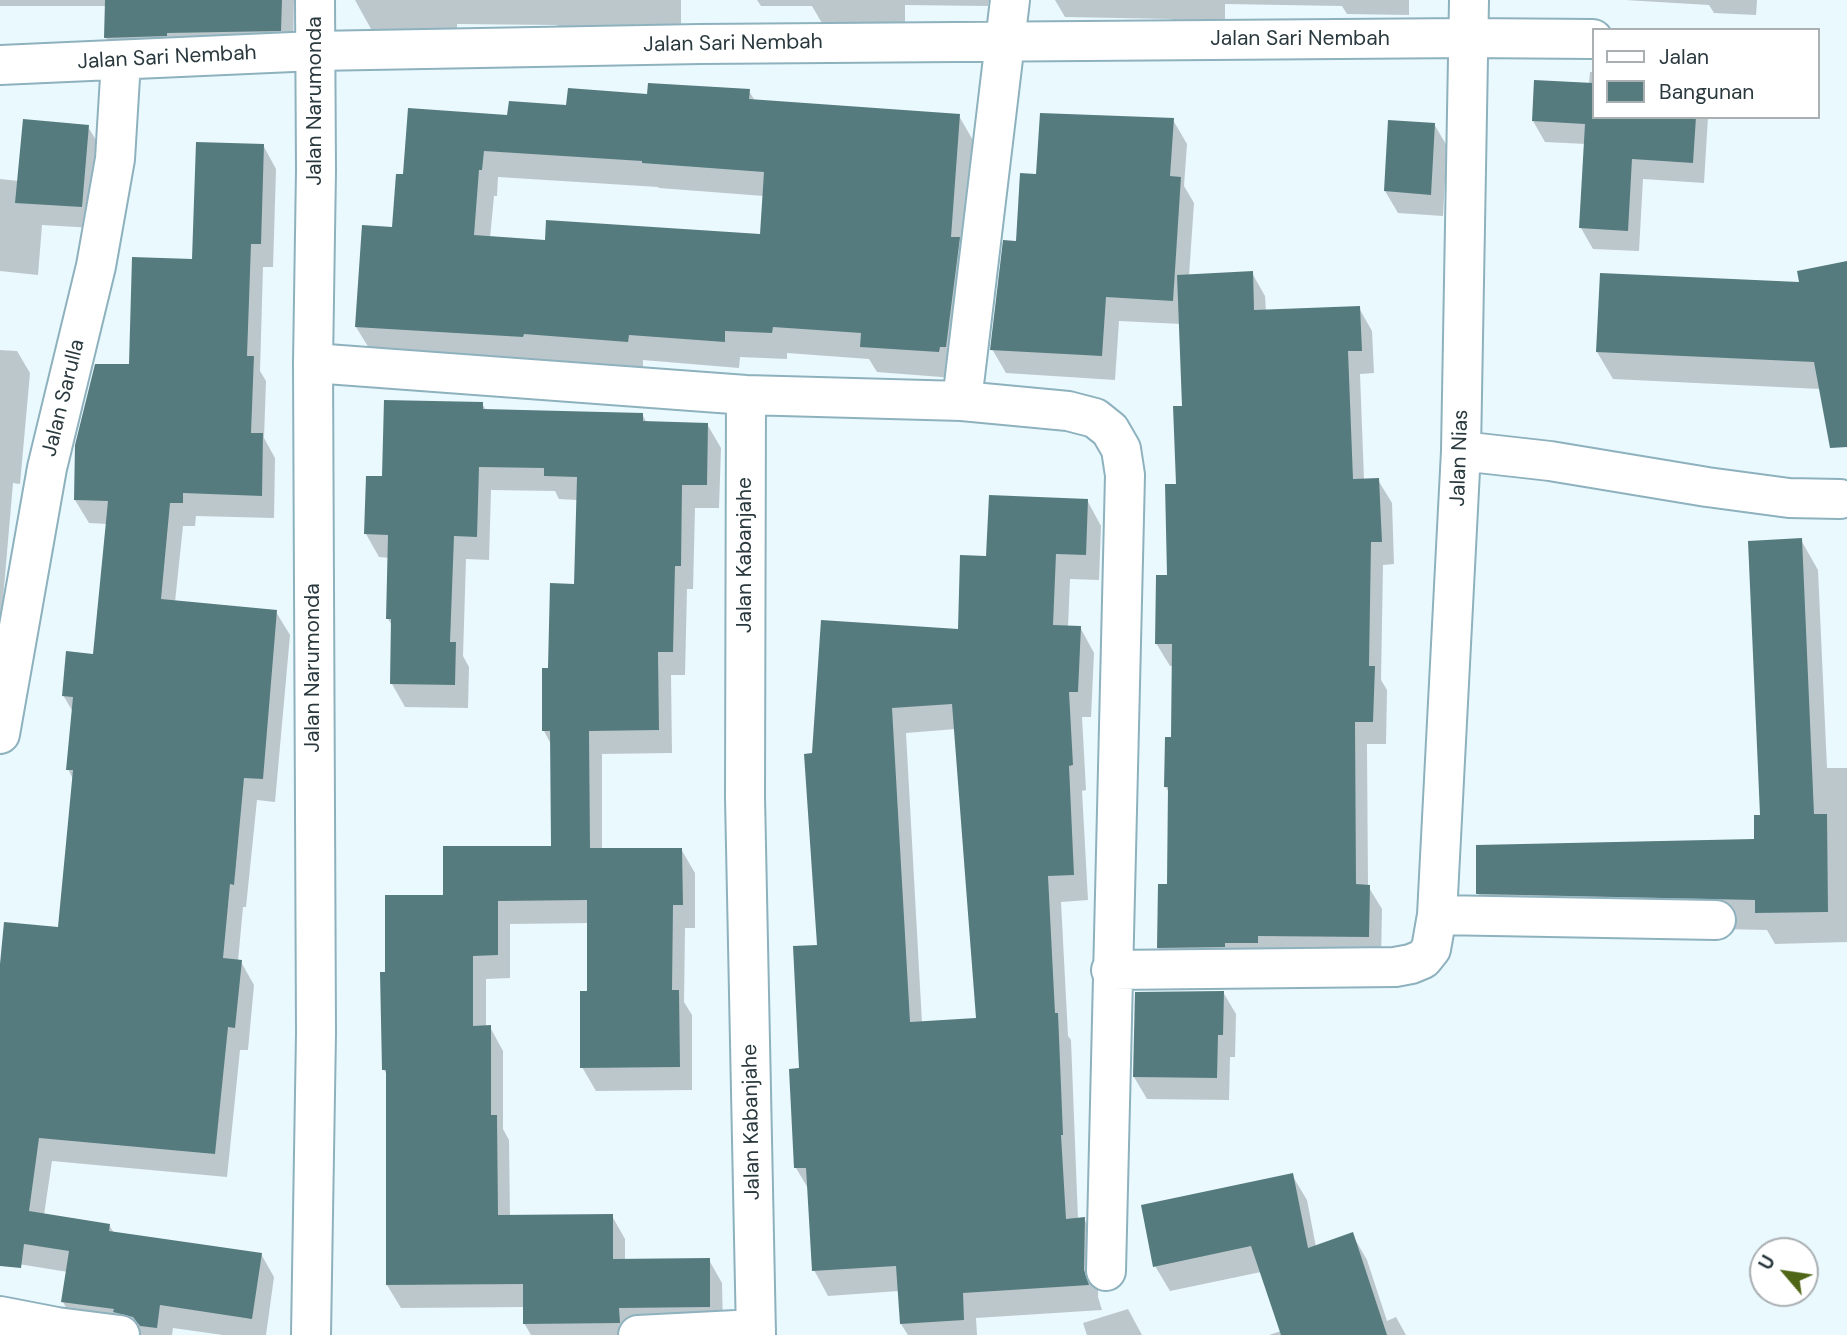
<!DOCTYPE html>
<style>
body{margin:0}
#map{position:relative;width:1847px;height:1335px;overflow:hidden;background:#eaf9fe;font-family:"DM Sans",sans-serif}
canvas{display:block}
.legend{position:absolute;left:1592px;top:28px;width:228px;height:91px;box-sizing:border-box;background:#fff;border:2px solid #aab0b2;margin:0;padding:9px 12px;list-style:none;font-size:21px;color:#2a393e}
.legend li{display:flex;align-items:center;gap:14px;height:35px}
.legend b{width:35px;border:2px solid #aab0b2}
.north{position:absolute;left:1749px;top:1237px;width:70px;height:70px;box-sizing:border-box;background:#fff;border:2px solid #aab0b2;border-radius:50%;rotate:299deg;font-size:19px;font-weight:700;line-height:28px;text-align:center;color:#2a393e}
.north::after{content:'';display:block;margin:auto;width:24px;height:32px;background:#4e6616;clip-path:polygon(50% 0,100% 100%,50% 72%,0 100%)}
</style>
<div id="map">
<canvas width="1847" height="1335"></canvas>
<ul class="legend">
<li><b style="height:9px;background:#fff"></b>Jalan</li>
<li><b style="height:19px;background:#567b7e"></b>Bangunan</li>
</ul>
<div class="north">U</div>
</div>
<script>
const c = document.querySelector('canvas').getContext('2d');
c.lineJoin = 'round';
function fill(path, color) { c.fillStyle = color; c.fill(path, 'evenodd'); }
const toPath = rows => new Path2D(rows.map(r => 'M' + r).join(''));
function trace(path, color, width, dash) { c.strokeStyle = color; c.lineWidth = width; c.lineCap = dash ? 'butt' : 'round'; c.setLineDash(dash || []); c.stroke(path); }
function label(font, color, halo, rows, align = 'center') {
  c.font = font + ' "DM Sans",sans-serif'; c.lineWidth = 7; c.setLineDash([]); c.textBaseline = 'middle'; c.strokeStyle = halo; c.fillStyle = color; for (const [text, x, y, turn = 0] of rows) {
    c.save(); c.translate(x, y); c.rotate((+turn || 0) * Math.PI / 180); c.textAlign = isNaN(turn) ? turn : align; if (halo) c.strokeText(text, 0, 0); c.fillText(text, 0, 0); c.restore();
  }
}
const shadow = toPath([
 [0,0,294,0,293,52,119,60,106,38,107,6,0,6],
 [355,0,681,0,681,24,635,24,635,35,562,35,557,25,457,24,457,30,371,29],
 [757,0,989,0,988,6,905,5,905,26,823,25,812,6,761,6],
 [1055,0,1409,0,1409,15,1347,14,1342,6,1225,4,1225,22,1173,21,1171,19,1065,17],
 [1625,0,1757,0,1756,15,1714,13,1709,5],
 [1590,72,1593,72,1593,117,1708,117,1704,183,1643,179,1639,251,1593,249,1581,228,1586,144,1545,142,1533,121,1589,84],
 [749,91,755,101,959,116,974,142,954,378,877,372,869,359,787,353,787,359,740,357,739,368,643,360,643,367,538,360,538,363,372,353,356,327,394,229,404,176,509,117,649,95],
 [498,177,658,187,659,188,764,196,762,236,546,242,490,238,494,196,497,196],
 [1173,120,1187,144,1184,186,1194,203,1189,276,1252,273,1265,296,1266,312,1359,308,1372,331,1374,373,1360,374,1364,480,1378,480,1392,503,1394,564,1383,565,1381,680,1387,690,1386,744,1367,744,1368,886,1382,909,1381,959,1172,970,1158,947,1168,886,1169,793,1166,787,1166,738,1173,738,1174,666,1170,666,1156,643,1169,576,1178,485,1184,407,1181,324,1119,321,1115,380,1006,373,992,349,1018,242,1038,176],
 [1434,124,1447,146,1443,216,1398,213,1385,191],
 [88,127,101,148,94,228,42,225,38,275,0,271,0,179,19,181],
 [263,145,276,169,273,267,263,267,260,371,266,381,264,438,275,458,274,518,196,516,195,526,183,526,175,602,276,612,290,635,275,802,257,800,246,907,243,907,238,961,241,962,254,985,248,1050,240,1050,227,1177,52,1161,44,1215,109,1225,114,1233,261,1254,274,1277,266,1335,223,1335,173,1328,172,1335,129,1335,76,1325,63,1302,68,1272,0,1261,0,982,60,929,74,781,68,769,73,712,63,695,95,656,108,524,89,523,75,500,131,366],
 [1847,263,1847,448,1820,389,1613,379,1597,352,1801,284],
 [0,350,17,351,30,373,20,484,13,483,0,634],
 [482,404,487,411,642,414,647,423,707,424,721,448,719,508,695,508,693,589,687,589,685,675,671,675,672,753,602,754,602,850,681,849,695,873,695,928,685,928,684,1002,692,1015,692,1090,596,1091,582,1067,589,993,589,923,510,924,510,978,486,979,486,1027,490,1027,503,1051,503,1129,509,1140,510,1217,612,1216,625,1239,625,1261,709,1260,722,1283,723,1330,632,1335,531,1335,524,1323,524,1307,401,1308,387,1285,388,1076,384,1070,387,973,445,896,553,847,552,746,544,731,544,670,550,670,575,586,578,500,559,499,555,491,491,490,489,560,466,559,463,656,469,667,468,708,405,707,392,684,393,627,388,619,390,558,379,557,366,534,384,478],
 [1087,500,1101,526,1099,580,1070,579,1068,627,1080,627,1094,653,1091,717,1082,717,1086,790,1082,791,1088,900,1061,902,1068,1036,1071,1040,1078,1220,1084,1219,1099,1245,1098,1297,1102,1310,976,1318,977,1335,908,1335,901,1324,899,1291,828,1296,814,1270,809,1190,796,1168,801,1070,818,946,813,755,959,631,988,558],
 [956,729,978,1020,922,1023,906,733],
 [1801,540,1818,570,1827,768,1847,768,1847,942,1775,944,1767,930,1496,924,1478,893,1756,840,1762,817],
 [1223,992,1236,1014,1235,1057,1230,1057,1229,1100,1147,1099,1134,1077],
 [1292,1175,1307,1200,1316,1247,1352,1234,1367,1260,1387,1321,1396,1317,1406,1335,1269,1335,1281,1331,1261,1272,1170,1291,1155,1266],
 [1128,1309,1142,1335,1087,1335,1083,1323]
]);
const building = toPath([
 [105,0,282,0,281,31,167,33,167,36,104,38],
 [1534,80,1593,83,1593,117,1696,117,1693,163,1632,159,1628,231,1579,228,1585,124,1532,121],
 [648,83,750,89,749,99,960,114,951,237,960,237,946,347,940,347,939,352,860,347,861,333,773,327,772,333,725,331,725,342,629,335,628,342,524,334,523,337,355,327,362,225,392,227,396,174,403,174,408,108,507,115,509,101,566,105,568,88,647,94],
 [484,151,642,161,642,163,764,172,760,234,546,220,545,240,474,235,479,170,482,170],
 [1040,113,1174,118,1170,176,1181,177,1173,301,1106,297,1102,356,990,350,1003,240,1016,241,1020,173,1036,174],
 [23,119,89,125,82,207,15,203],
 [1388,120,1435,123,1431,195,1384,191],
 [196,142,264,144,261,244,251,244,247,356,254,356,251,433,263,433,262,496,183,493,183,503,170,503,161,599,277,610,263,779,244,778,234,885,230,884,223,958,242,960,235,1028,228,1027,215,1154,39,1138,29,1211,110,1224,109,1231,262,1253,252,1319,160,1305,157,1328,140,1326,133,1317,113,1312,114,1309,61,1302,69,1251,24,1244,21,1268,0,1266,0,964,4,922,58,927,73,770,66,770,73,697,62,696,66,651,93,654,108,501,74,500,75,445,95,364,129,364,132,257,192,259],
 [1847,261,1847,447,1830,448,1814,362,1596,352,1600,273,1799,282,1797,271],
 [1253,271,1254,310,1360,306,1362,351,1348,351,1353,479,1379,478,1382,542,1371,542,1369,666,1375,666,1373,722,1355,722,1356,884,1370,885,1369,937,1258,936,1258,943,1225,943,1225,947,1157,948,1158,884,1167,884,1168,787,1164,787,1165,737,1171,737,1172,644,1155,644,1156,575,1167,575,1165,484,1176,484,1173,406,1182,406,1177,275],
 [384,400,483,402,483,409,643,413,643,421,708,423,707,485,682,485,681,566,675,566,673,652,658,652,659,730,589,731,590,848,682,848,683,905,673,905,672,990,679,990,680,1067,580,1068,580,991,587,991,587,900,498,901,498,955,473,956,473,1026,491,1025,491,1115,497,1115,498,1215,613,1214,613,1259,710,1258,710,1307,619,1308,620,1323,523,1324,523,1284,386,1285,386,1070,382,1070,380,972,385,972,385,895,443,895,443,846,551,846,550,731,542,731,542,668,548,668,550,583,574,584,577,477,544,476,544,468,479,467,477,537,454,536,450,642,456,642,455,685,390,684,391,619,386,619,388,535,364,534,366,476,382,476],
 [989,495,1088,499,1086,555,1056,554,1053,625,1081,626,1078,692,1069,692,1073,765,1069,766,1074,875,1048,876,1055,1013,1058,1013,1063,1135,1061,1135,1066,1219,1085,1217,1084,1270,1089,1285,963,1293,964,1320,900,1324,896,1266,812,1271,806,1168,794,1168,789,1069,799,1068,793,946,817,945,804,754,812,753,821,620,958,629,960,555,986,556],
 [952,704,976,1018,910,1022,892,708],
 [1802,538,1814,814,1827,814,1828,912,1755,913,1755,900,1476,894,1476,845,1754,839,1754,815,1760,815,1748,541],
 [1224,991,1223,1035,1218,1035,1217,1078,1133,1077,1135,992],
 [1293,1173,1308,1248,1353,1232,1387,1335,1281,1335,1251,1246,1153,1267,1141,1205]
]);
const street = toPath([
 [0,65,315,51,700,44,1467,38,1593,39],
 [313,363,746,395,962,401,1068,411,1095,418,1110,430,1121,449,1125,475,1106,1271],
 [746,395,745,797,756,1335],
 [962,401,1010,0],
 [1461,451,1550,461,1707,487,1789,498,1840,499],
 [0,734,47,468,96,266,115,159,121,61],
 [1437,915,1716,920],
 [1111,970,1395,967,1411,964,1423,959,1431,949,1437,915,1461,451,1469,0],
 [0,1316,57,1327,120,1335],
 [638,1335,756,1329]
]);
const secondary = toPath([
 [311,1335,316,1033,313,363,316,170,315,0]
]);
const streetNames = [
 ["Jalan Sari Nembah",1300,39],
 ["Jalan Sari Nembah",733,44,-1],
 ["Jalan Sari Nembah",167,58,-3],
 ["Jalan Narumonda",315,101,-90],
 ["Jalan Sarulla",64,398,-76],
 ["Jalan Nias",1460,458,-88],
 ["Jalan Kabanjahe",745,555,-90],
 ["Jalan Narumonda",313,668,-90],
 ["Jalan Kabanjahe",752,1122,-91]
];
fill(shadow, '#0003');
fill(building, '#567b7e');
trace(street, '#8eb1be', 42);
trace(secondary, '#8eb1be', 42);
trace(street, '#fff', 38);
trace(secondary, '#fff', 38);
label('21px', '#2a393e', '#fff', streetNames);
</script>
